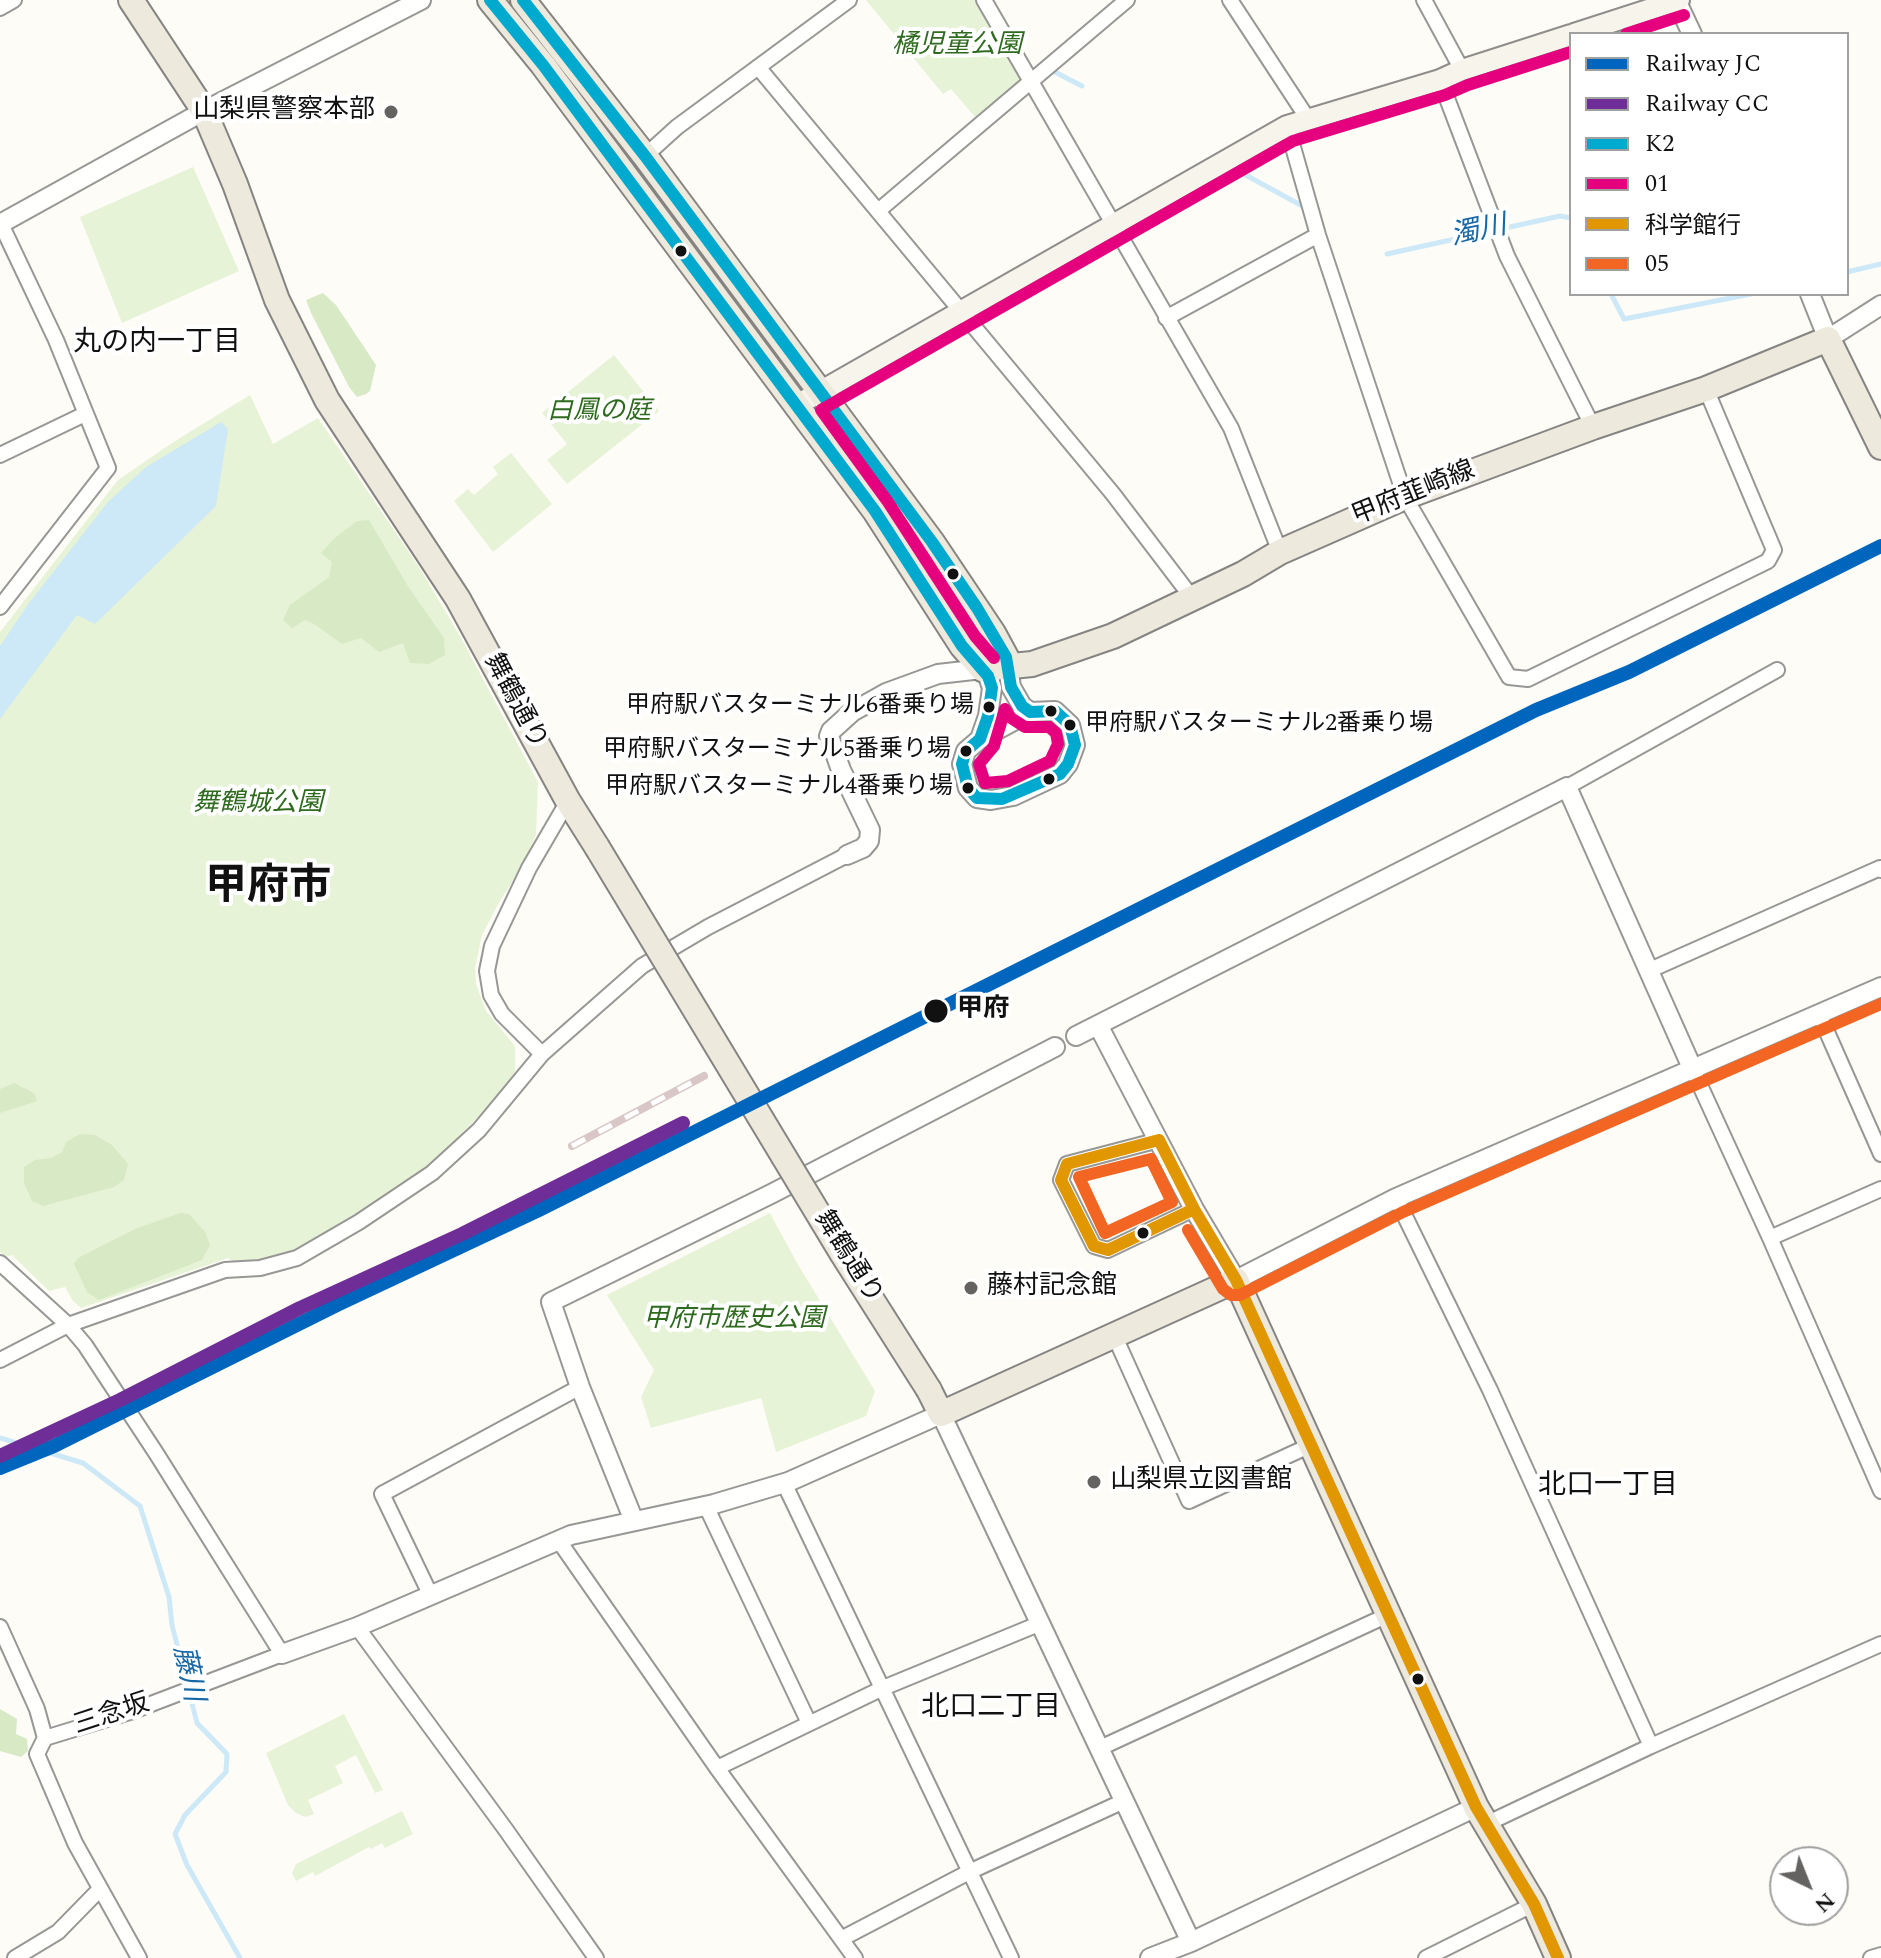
<!DOCTYPE html>
<meta charset="utf-8">
<style>
body{margin:0}
#map{position:relative;width:1881px;height:1958px;overflow:hidden;background:#fdfcf7;font-family:Spectral,"Noto Sans JP",serif}
canvas{display:block}
.legend{position:absolute;left:1569px;top:32px;width:280px;height:264px;box-sizing:border-box;background:#fff;border:2px solid #a0a0a0;margin:0;padding:10px 14px;list-style:none;font-size:24px;color:#111}
.legend li{display:flex;align-items:center;gap:16px;height:40px}
.legend b{width:40px;border:2px solid #a0a0a0}
.north{position:absolute;left:1769px;top:1846px;width:80px;height:80px;box-sizing:border-box;background:#fff;border:2px solid #a0a0a0;border-radius:50%;rotate:137deg;font-size:22px;font-weight:700;line-height:32px;text-align:center;color:#111}
.north::after{content:'';display:block;margin:auto;width:28px;height:36px;background:#646362;clip-path:polygon(50% 0,100% 100%,50% 72%,0 100%)}
</style>
<div id="map">
<canvas width="1881" height="1958"></canvas>
<ul class="legend">
<li><b style="height:10px;background:#0065bd"></b>Railway JC</li>
<li><b style="height:10px;background:#6f2d98"></b>Railway CC</li>
<li><b style="height:10px;background:#00a9ce"></b>K2</li>
<li><b style="height:10px;background:#e5007d"></b>01</li>
<li><b style="height:10px;background:#e09702"></b>科学館行</li>
<li><b style="height:10px;background:#f26522"></b>05</li>
</ul>
<div class="north">N</div>
</div>
<script>
const c = document.querySelector('canvas').getContext('2d');
c.lineJoin = 'round';
function fill(path, color) { c.fillStyle = color; c.fill(path, 'evenodd'); }
const toPath = rows => new Path2D(rows.map(r => 'M' + r).join(''));
function trace(path, color, width, dash) { c.strokeStyle = color; c.lineWidth = width; c.lineCap = dash ? 'butt' : 'round'; c.setLineDash(dash || []); c.stroke(path); }
function label(font, color, halo, rows, align = 'center') {
  c.font = font + ' Spectral,"Noto Sans JP",serif'; c.lineWidth = 8; c.setLineDash([]); c.textBaseline = 'middle'; c.strokeStyle = halo; c.fillStyle = color; for (const [text, x, y, turn = 0] of rows) {
    c.save(); c.translate(x, y); c.rotate((+turn || 0) * Math.PI / 180); c.textAlign = isNaN(turn) ? turn : align; if (halo) c.strokeText(text, 0, 0); c.fillText(text, 0, 0); c.restore();
  }
}
const green = toPath([
 [866,0,977,0,1024,77,976,118,951,89,943,94],
 [193,167,239,271,122,323,80,217],
 [614,355,659,411,567,484,547,460,567,444,542,413],
 [250,395,273,444,318,418,419,567,460,636,538,782,536,835,523,866,501,899,482,935,475,968,476,984,486,1011,515,1046,515,1073,484,1111,439,1156,409,1181,312,1243,266,1260,235,1264,228,1258,81,1308,73,1301,65,1287,49,1291,12,1255,6,1257,0,1252,0,632,118,480,175,441],
 [511,453,552,504,493,552,454,501,468,489,474,495,498,474,493,467],
 [770,1213,797,1263,875,1391,866,1416,776,1452,761,1398,651,1428,641,1397,654,1370,607,1295],
 [344,1714,383,1790,375,1793,356,1755,335,1766,343,1783,308,1800,314,1814,305,1817,296,1813,288,1805,266,1753],
 [402,1811,413,1834,385,1848,382,1843,371,1849,369,1847,315,1876,313,1872,296,1881,292,1873,296,1864]
]);
const forest = toPath([
 [323,293,336,305,376,365,370,391,366,394,357,397,349,387,312,315,306,300],
 [369,520,409,588,444,638,445,655,429,664,410,663,403,643,379,652,361,638,342,644,314,624,305,620,292,628,283,620,290,605,329,577,332,562,321,553,336,537,357,521],
 [14,1083,34,1093,37,1101,0,1113,0,1089],
 [80,1134,95,1135,112,1145,128,1164,124,1180,114,1187,43,1206,32,1201,24,1183,24,1167,35,1160,51,1158,62,1152,66,1142],
 [180,1213,189,1214,205,1232,210,1245,202,1260,99,1300,87,1292,74,1264,78,1258,135,1229],
 [0,1709,17,1719,16,1734,27,1739,28,1751,21,1757,0,1751]
]);
const water = toPath([
 [221,422,228,429,216,506,95,624,77,615,0,719,0,646,29,603,108,502,146,467]
]);
const stream = toPath([
 [1051,70,1082,86],
 [1242,173,1306,208],
 [1387,254,1560,216,1571,218],
 [1847,272,1881,264],
 [1611,294,1624,319,1751,294],
 [0,1438,83,1463,140,1506,169,1597,172,1625,197,1723,227,1754,226,1772,185,1815,175,1834,187,1865,240,1958]
]);
const minor = toPath([
 [984,0,1231,428,1280,552],
 [1230,0,1308,119],
 [1424,0,1462,70],
 [0,8,14,0],
 [758,67,1113,494,1193,599],
 [1440,80,1507,256,1593,427],
 [1287,126,1318,235,1405,497,1509,677,1528,679,1768,561,1774,550,1706,389],
 [645,156,677,127,849,0],
 [878,211,1127,0],
 [1166,318,1318,235],
 [0,455,85,414],
 [0,607,108,468,56,340,1,224],
 [1567,787,1777,670],
 [1650,970,1880,868,1881,870],
 [1819,1014,1881,1154],
 [542,1054,502,1014,491,995,487,971,492,946,529,868,568,801],
 [1693,1070,1770,1238,1881,1491],
 [1159,1140,1067,1164,1061,1180,1094,1246,1108,1250,1194,1209],
 [1396,1198,1490,1390,1651,1746],
 [1770,1238,1881,1189],
 [0,1263,68,1325,85,1345,156,1453,282,1654,130,1712,45,1738],
 [1115,1337,1189,1501,1311,1445],
 [0,1360,68,1325,225,1270,260,1268,297,1258,359,1222,432,1173,479,1130,542,1054,642,966,708,927,847,855],
 [784,1483,1011,1958],
 [706,1506,809,1723],
 [559,1541,717,1768,855,1958],
 [431,1596,382,1494,580,1387],
 [0,1627,37,1709,45,1738,37,1754,75,1843,139,1958],
 [357,1627,506,1830,596,1958],
 [1100,1748,1390,1614],
 [717,1768,883,1688,1041,1623],
 [1486,1824,1651,1746,1881,1644],
 [841,1939,969,1872,1124,1801],
 [15,1958,58,1932,100,1889],
 [1426,1958,1534,1904],
 [1871,1958,1881,1955]
]);
const tertiary = toPath([
 [1676,0,1692,34],
 [0,224,204,111,421,0],
 [1810,294,1828,339,1881,305],
 [980,739,1030,712],
 [847,855,863,848,869,841,870,830,841,770,829,736,831,731,852,712,886,693,938,674,982,669,988,676,992,688,988,716,980,739,966,751,962,764,968,788,977,798,991,800,1013,796,1060,774,1068,764,1075,745,1070,725,1055,711,1030,712,1022,706,1011,687,1008,666],
 [1098,1025,1194,1209,1236,1280,1396,1198,1881,987],
 [1076,1036,1567,787,1693,1070],
 [634,1521,580,1387,551,1302,771,1194,1055,1047],
 [282,1654,357,1627,571,1535,714,1504,788,1482,941,1414,1191,1942,1476,1807],
 [1150,1958,1191,1942]
]);
const secondary = toPath([
 [1574,34,1679,0],
 [797,405,1287,126,1440,80,1462,70,1571,35]
]);
const primary = toPath([
 [131,0,204,111,235,184,277,300,327,400,458,599,568,801,597,847],
 [490,0,543,65,875,511,962,646,982,669,1032,664,1113,636,1243,574,1280,552,1405,497,1593,427,1706,389,1828,339,1881,447],
 [523,0,645,156,932,542,993,633,1006,657,1008,666],
 [929,1390,941,1414,1236,1280,1476,1807,1534,1904,1558,1958]
]);
const rail = toPath([
 [572,1146,704,1076]
]);
const primaryBridge = toPath([
 [597,847,842,1253,929,1390]
]);
const bus1 = toPath([
 [490,0,543,65,875,511,962,646,988,676,992,688,988,716,980,739,966,751,962,764,968,788,977,798,1002,799,1060,774,1068,764,1075,745,1070,725,1055,711,1030,712,1022,706,1011,687,1006,657,977,608,932,542,645,156,523,0]
]);
const bus2 = toPath([
 [1626,34,1684,15],
 [994,658,975,636,888,502,821,410,1293,141,1445,95,1468,85,1571,52],
 [1005,709,1011,718,1025,727,1049,727,1056,733,1058,744,1050,761,1008,781,985,783,979,764,994,746,1005,709]
]);
const bus3 = toPath([
 [1159,1140,1194,1209,1108,1250,1094,1246,1061,1180,1067,1164,1159,1140],
 [1194,1209,1236,1280,1476,1807,1534,1904,1558,1958]
]);
const bus4 = toPath([
 [1151,1159,1172,1202,1105,1233,1079,1177,1151,1159],
 [1188,1230,1223,1289,1231,1295,1240,1295,1403,1212,1881,1004]
]);
const rail1 = toPath([
 [0,1468,54,1446,337,1305,537,1211,1536,710,1629,672,1881,546]
]);
const rail2 = toPath([
 [0,1456,120,1400,300,1308,462,1234,683,1123]
]);
const markers = [
 [391,112,8,"#646362"],
 [681,251,7,"#111"],
 [953,574,7,"#111"],
 [989,707,7,"#111"],
 [1051,711,7,"#111"],
 [1070,725,7,"#111"],
 [966,751,7,"#111"],
 [1049,779,7,"#111"],
 [968,788,7,"#111"],
 [936,1011,13,"#111"],
 [1143,1233,7,"#111"],
 [971,1288,8,"#646362"],
 [1094,1482,8,"#646362"],
 [1418,1679,7,"#111"]
];
const busNames = [
 ["甲府駅バスターミナル6番乗り場",974,707],
 ["甲府駅バスターミナル2番乗り場",1085,725,"left"],
 ["甲府駅バスターミナル5番乗り場",951,751],
 ["甲府駅バスターミナル4番乗り場",953,788]
];
const parkNames = [
 ["橘児童公園",957,47],
 ["白鳳の庭",599,413],
 ["舞鶴城公園",258,805],
 ["甲府市歴史公園",734,1321]
];
const poiNames = [
 ["山梨県警察本部",375,112,"right"],
 ["藤村記念館",987,1288],
 ["山梨県立図書館",1110,1482]
];
const streetNames = [
 ["甲府韮崎線",1414,495,-22],
 ["舞鶴通り",514,702,62],
 ["舞鶴通り",847,1258,58],
 ["三念坂",112,1716,-18]
];
const stopNames = [
 ["甲府",957,1011]
];
const waterNames = [
 ["濁川",1479,233,-12],
 ["藤川",186,1674,78]
];
const neighbourhoodNames = [
 ["丸の内一丁目",157,345],
 ["北口一丁目",1608,1488],
 ["北口二丁目",991,1710]
];
const townNames = [
 ["甲府市",268,890]
];
fill(green, '#e7f3d7');
fill(forest, '#d8eac5');
fill(water, '#cde8f7');
trace(stream, '#cde8f7', 5);
trace(minor, '#979795', 18);
trace(tertiary, '#979795', 22);
trace(secondary, '#8e8d8b', 24);
trace(primary, '#858482', 28);
trace(minor, '#fffffe', 14);
trace(tertiary, '#fffffe', 18);
trace(secondary, '#f6f4eb', 20);
trace(primary, '#ede9dc', 24);
trace(rail, '#d9c6c7', 8);
trace(rail, '#fff', 5, [15]);
trace(primaryBridge, '#858482', 28, []);
trace(primaryBridge, '#ede9dc', 24);
trace(bus1, '#00a9ce', 12);
trace(bus2, '#e5007d', 12);
trace(bus3, '#e09702', 12);
trace(bus4, '#f26522', 12);
trace(rail1, '#0065bd', 14);
trace(rail2, '#6f2d98', 14);
for (const [x, y, r, color] of markers) { const dot = new Path2D(); dot.arc(x, y, r, 0, 2 * Math.PI); c.fillStyle = color; c.fill(dot); trace(dot, '#fff', 3); }
label('24px', '#111', '#fff', busNames, 'right');
label('italic 26px', '#2f6b1f', '#fff', parkNames);
label('26px', '#111', '#fff', poiNames, 'left');
label('26px', '#111', '#fff', streetNames);
label('bold 26px', '#111', '#fff', stopNames, 'left');
label('italic 28px', '#1768a6', '#fff', waterNames);
label('28px', '#111', '#fff', neighbourhoodNames);
label('bold 42px', '#111', '#fff', townNames);
</script>
